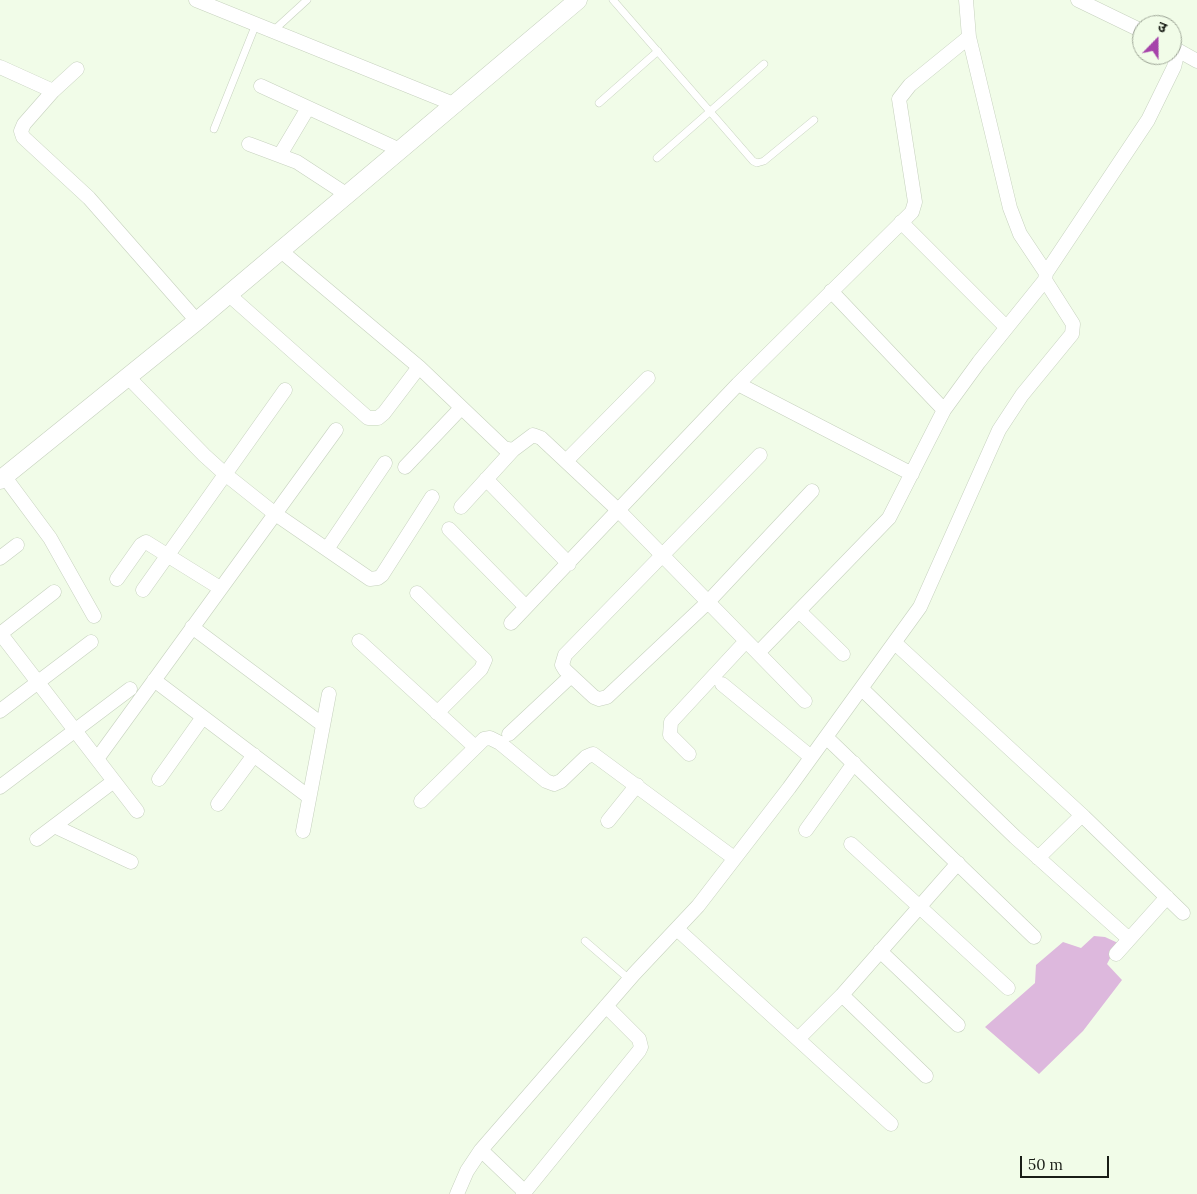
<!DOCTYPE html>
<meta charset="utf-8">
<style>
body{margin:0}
#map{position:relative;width:1197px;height:1194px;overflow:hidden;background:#f1fce8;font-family:Lora,"Noto Sans Devanagari",serif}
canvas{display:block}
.north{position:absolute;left:1132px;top:15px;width:50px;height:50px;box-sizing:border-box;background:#f1fce8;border:1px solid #9ba394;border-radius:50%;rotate:22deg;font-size:14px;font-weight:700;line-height:20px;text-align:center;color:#191d16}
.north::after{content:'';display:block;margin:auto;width:18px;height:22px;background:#a643aa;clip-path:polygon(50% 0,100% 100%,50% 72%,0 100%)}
.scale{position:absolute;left:1020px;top:1156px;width:89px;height:22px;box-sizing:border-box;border:2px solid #191d16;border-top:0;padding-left:6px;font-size:15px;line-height:18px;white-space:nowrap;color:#191d16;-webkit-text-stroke:4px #f1fce8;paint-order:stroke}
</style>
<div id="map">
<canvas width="1197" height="1194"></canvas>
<div class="north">उ</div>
<div class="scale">50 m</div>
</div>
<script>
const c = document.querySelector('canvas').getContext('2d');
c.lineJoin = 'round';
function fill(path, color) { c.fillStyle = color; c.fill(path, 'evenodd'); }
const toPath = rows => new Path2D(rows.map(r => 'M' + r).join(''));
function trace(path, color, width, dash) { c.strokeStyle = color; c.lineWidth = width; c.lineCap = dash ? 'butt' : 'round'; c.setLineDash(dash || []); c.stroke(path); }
const water = toPath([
 [1094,936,1105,937,1118,943,1107,964,1122,980,1083,1031,1039,1074,985,1027,1035,983,1036,965,1063,942,1081,948]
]);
const service = toPath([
 [613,0,753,161,757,163,764,161,814,120],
 [273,31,307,0],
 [599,103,658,51],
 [214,129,256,24],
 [657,158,764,64],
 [585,941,629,979]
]);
const minor = toPath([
 [196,0,456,105],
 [966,0,969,37,1010,208,1020,234,1046,273],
 [1078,0,1142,31],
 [1172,47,1197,61],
 [0,67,53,91],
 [77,69,53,91,24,124,21,131,23,137,89,198,197,321],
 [261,86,400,150],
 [249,144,297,162,346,194],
 [280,155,308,108],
 [901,222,1006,327],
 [281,251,419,367,504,448,513,450,533,435,541,438,619,511,805,701],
 [831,291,944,410],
 [228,294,368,418,378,418,384,413,419,367],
 [127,376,204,455,225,474,274,513,370,579,378,578,382,575,432,497],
 [738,384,912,474],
 [760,455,565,655,562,665,565,670,594,697,599,699,607,697,708,602,812,491],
 [566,461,648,378],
 [405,467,461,408],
 [4,476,50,538,94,616],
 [486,479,569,564],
 [461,507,513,450],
 [449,529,526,607],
 [327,549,385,463],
 [0,558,17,545],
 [117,579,141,545,146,542,220,588],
 [143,590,285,390],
 [417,593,485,660,481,669,437,713],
 [799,611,843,654],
 [511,623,738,384,912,212,915,202,899,99,910,85,969,37],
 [192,627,323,725],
 [0,633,137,811],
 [0,634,54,592],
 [359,641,474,746],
 [895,643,1084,817,1183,913],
 [758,653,889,518,944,410,979,362,1045,280],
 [154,680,309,797],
 [722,684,811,757],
 [862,689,1015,837,1129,939],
 [0,711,91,642],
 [509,734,571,676],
 [826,737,1034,937],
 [689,754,670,735,671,722,746,641],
 [97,759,336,430],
 [159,779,203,717],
 [0,787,130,689],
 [421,801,484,739,490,738,500,743,546,781,554,784,561,781,586,757,593,754,734,858],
 [218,804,254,755],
 [608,821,637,785],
 [54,826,131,862],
 [806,830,854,763],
 [303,831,329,694],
 [37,839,114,781],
 [851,844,1008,988],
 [1038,858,1082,815],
 [677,929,891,1124],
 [880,951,958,1025],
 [1116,954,1167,897],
 [798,1039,842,995],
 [926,1076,842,995,958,863],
 [481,1150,525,1192],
 [457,1194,467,1171,481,1150,634,974,698,906,789,788,920,607,999,430,1022,395,1072,334,1073,324,1045,280,1046,273,1148,120,1174,67,1176,59,1172,47],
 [523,1194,639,1051,641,1047,639,1039,606,1006]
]);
const tertiary = toPath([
 [0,480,197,321,578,0]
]);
fill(water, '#ddb8dd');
trace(service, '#c6d1be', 8);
trace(minor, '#c6d1be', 15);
trace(tertiary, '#c6d1be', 19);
trace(service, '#fff', 7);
trace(minor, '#fff', 14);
trace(tertiary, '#fff', 18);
</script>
